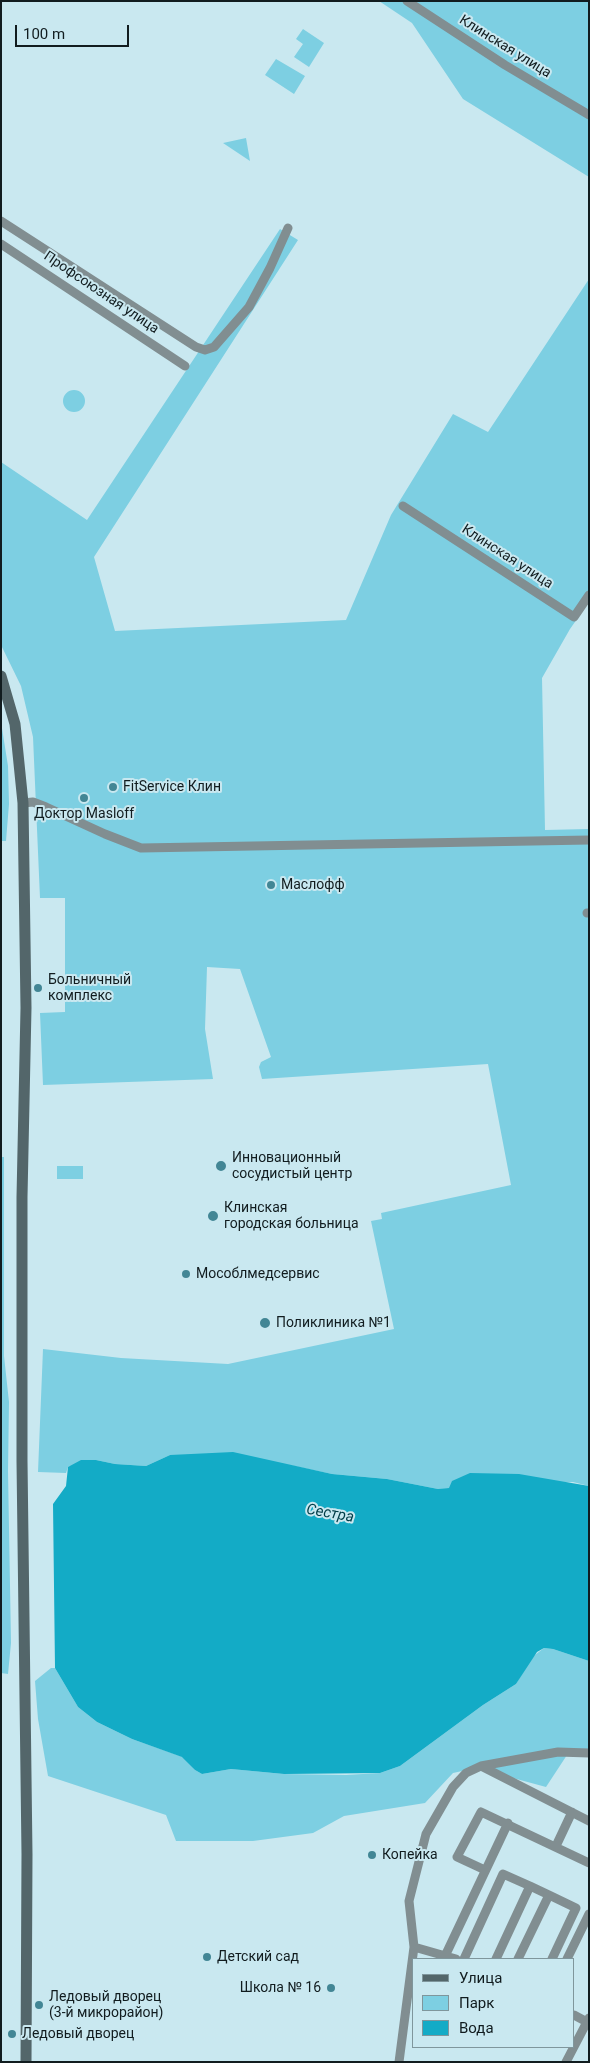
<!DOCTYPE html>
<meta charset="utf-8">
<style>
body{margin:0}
#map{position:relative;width:590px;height:2063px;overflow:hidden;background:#c9e8f0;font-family:Roboto,sans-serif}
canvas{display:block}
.frame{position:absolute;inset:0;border:2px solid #111c1f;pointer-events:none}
.legend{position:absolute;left:412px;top:1958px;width:162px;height:90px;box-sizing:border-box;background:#c9e8f0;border:1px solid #7f969c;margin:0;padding:6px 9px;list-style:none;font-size:15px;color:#111c1f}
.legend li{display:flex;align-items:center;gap:10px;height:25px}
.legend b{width:25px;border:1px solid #7f969c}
.scale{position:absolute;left:15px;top:25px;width:114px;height:22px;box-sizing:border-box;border:2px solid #111c1f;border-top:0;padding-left:6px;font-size:15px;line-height:18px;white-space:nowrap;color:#111c1f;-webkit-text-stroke:4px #c9e8f0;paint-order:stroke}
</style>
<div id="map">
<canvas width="590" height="2063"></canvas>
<div class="frame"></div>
<ul class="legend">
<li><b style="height:6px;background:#53666a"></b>Улица</li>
<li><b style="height:14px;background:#7dcfe2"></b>Парк</li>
<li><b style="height:14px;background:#13abc6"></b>Вода</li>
</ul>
<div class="scale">100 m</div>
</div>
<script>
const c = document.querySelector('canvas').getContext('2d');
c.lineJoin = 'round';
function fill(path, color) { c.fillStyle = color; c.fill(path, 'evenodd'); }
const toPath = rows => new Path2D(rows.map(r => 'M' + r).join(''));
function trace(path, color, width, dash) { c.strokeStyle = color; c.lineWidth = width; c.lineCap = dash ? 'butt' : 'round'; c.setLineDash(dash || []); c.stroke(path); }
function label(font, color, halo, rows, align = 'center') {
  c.font = font + ' Roboto,sans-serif'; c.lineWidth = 4; c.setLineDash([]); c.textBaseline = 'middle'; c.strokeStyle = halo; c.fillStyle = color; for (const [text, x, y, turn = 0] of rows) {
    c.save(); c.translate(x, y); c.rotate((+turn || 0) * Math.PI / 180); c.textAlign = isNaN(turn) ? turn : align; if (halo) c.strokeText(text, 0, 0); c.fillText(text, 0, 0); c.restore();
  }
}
const green = toPath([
 [379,1,589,1,589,177,463,99,412,23],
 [303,29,324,43,309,67,294,57,303,44,296,39],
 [276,59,305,76,294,94,265,75],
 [246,138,250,161,223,143],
 [280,229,298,240,94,557,115,631,346,620,391,515,453,414,488,432,589,279,589,602,570,629,542,678,545,830,589,829,589,1486,573,1482,438,1489,387,1479,332,1474,289,1465,170,1455,146,1466,115,1464,96,1460,68,1467,66,1473,38,1472,43,1349,121,1358,228,1364,394,1329,371,1221,382,1219,381,1213,511,1185,488,1064,262,1079,259,1067,261,1062,271,1057,240,969,207,967,205,1029,213,1079,43,1085,40,1013,65,1012,65,898,40,898,33,737,21,686,1,645,1,462,87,520],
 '63 401a11 11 0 1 1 22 0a11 11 0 1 1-22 0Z',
 [1,722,8,766,9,804,6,841,1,841],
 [1,1157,4,1157,4,1356,9,1402,8,1471,11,1643,8,1674,1,1673],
 [57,1166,83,1166,83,1179,57,1179],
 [544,1648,553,1649,589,1661,589,1756,567,1755,546,1787,476,1768,453,1773,425,1803,344,1816,313,1833,253,1841,176,1841,166,1815,48,1776,38,1719,35,1681,51,1668,55,1668,78,1707,97,1722,132,1739,183,1757,195,1770,202,1774,231,1769,284,1774,346,1775,380,1773,400,1766,483,1705,516,1684,531,1658]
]);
const water = toPath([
 [233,1452,332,1474,387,1479,438,1489,449,1488,452,1481,470,1473,519,1474,589,1486,589,1661,553,1649,544,1648,537,1652,516,1684,483,1705,400,1766,380,1773,284,1774,231,1769,202,1774,195,1770,182,1757,132,1739,97,1722,78,1707,55,1668,53,1504,66,1486,68,1467,81,1460,96,1460,115,1464,146,1466,170,1455]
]);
const street = toPath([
 [407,1,505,65,589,115],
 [1,221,196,347,205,350,214,347,249,307,270,268,288,228],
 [1,244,185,366],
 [403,506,574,617,589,595],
 [23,803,33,802,46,807,105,834,141,848,589,840],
 [587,913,589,913],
 [481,1766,589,1821],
 [556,1846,572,1812],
 [485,1870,457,1857,481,1812,589,1863],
 [530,1886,549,1895],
 [414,1947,456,1959],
 [446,1954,508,1823],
 [464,1959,503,1874,530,1886,496,1959],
 [518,1959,549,1895,576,1908,552,1959],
 [567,1959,589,1914],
 [574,2015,587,2022],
 [399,2062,414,1947,409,1901,426,1834,453,1787,466,1773,481,1766,558,1752,589,1753],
 [566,2062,589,2018]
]);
const secondary = toPath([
 [1,676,15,724,23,803,26,1008,22,1197,22,1461,27,1854,26,2062]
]);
const markers = [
 [113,787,5,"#428695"],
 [84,798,5,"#428695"],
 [271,885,5,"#428695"],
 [38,988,5,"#428695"],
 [221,1166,6,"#428695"],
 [213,1216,6,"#428695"],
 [186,1274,5,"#428695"],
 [265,1323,6,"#428695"],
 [372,1855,5,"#428695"],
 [207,1957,5,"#428695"],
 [331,1988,5,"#428695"],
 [39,2005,5,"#428695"],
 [12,2034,5,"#428695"]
];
const streetNames = [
 ["Клинская улица",505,47,32],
 ["Профсоюзная улица",101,293,34],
 ["Клинская улица",507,557,33]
];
const poiNames = [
 ["FitService Клин",123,787],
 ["Доктор Masloff",84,814,"center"],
 ["Маслофф",281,885],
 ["Больничный",48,980],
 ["комплекс",48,996],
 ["Инновационный",232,1158],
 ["сосудистый центр",232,1174],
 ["Клинская",224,1208],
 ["городская больница",224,1224],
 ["Мособлмедсервис",196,1274],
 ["Поликлиника №1",276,1323],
 ["Копейка",382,1855],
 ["Детский сад",217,1957],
 ["Школа № 16",321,1988,"right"],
 ["Ледовый дворец",49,1997],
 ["(3-й микрорайон)",49,2013],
 ["Ледовый дворец",22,2034]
];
const waterNames = [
 ["Сестра",330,1514,10]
];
fill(green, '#7dcfe2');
fill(water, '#13abc6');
trace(street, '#818e91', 9);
trace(secondary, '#53666a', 11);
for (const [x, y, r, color] of markers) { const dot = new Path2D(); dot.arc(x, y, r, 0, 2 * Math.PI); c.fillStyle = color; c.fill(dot); trace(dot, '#c9e8f0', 2); }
label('14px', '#111c1f', '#c9e8f0', streetNames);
label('14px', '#111c1f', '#c9e8f0', poiNames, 'left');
label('italic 15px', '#003d48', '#c9e8f0', waterNames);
</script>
